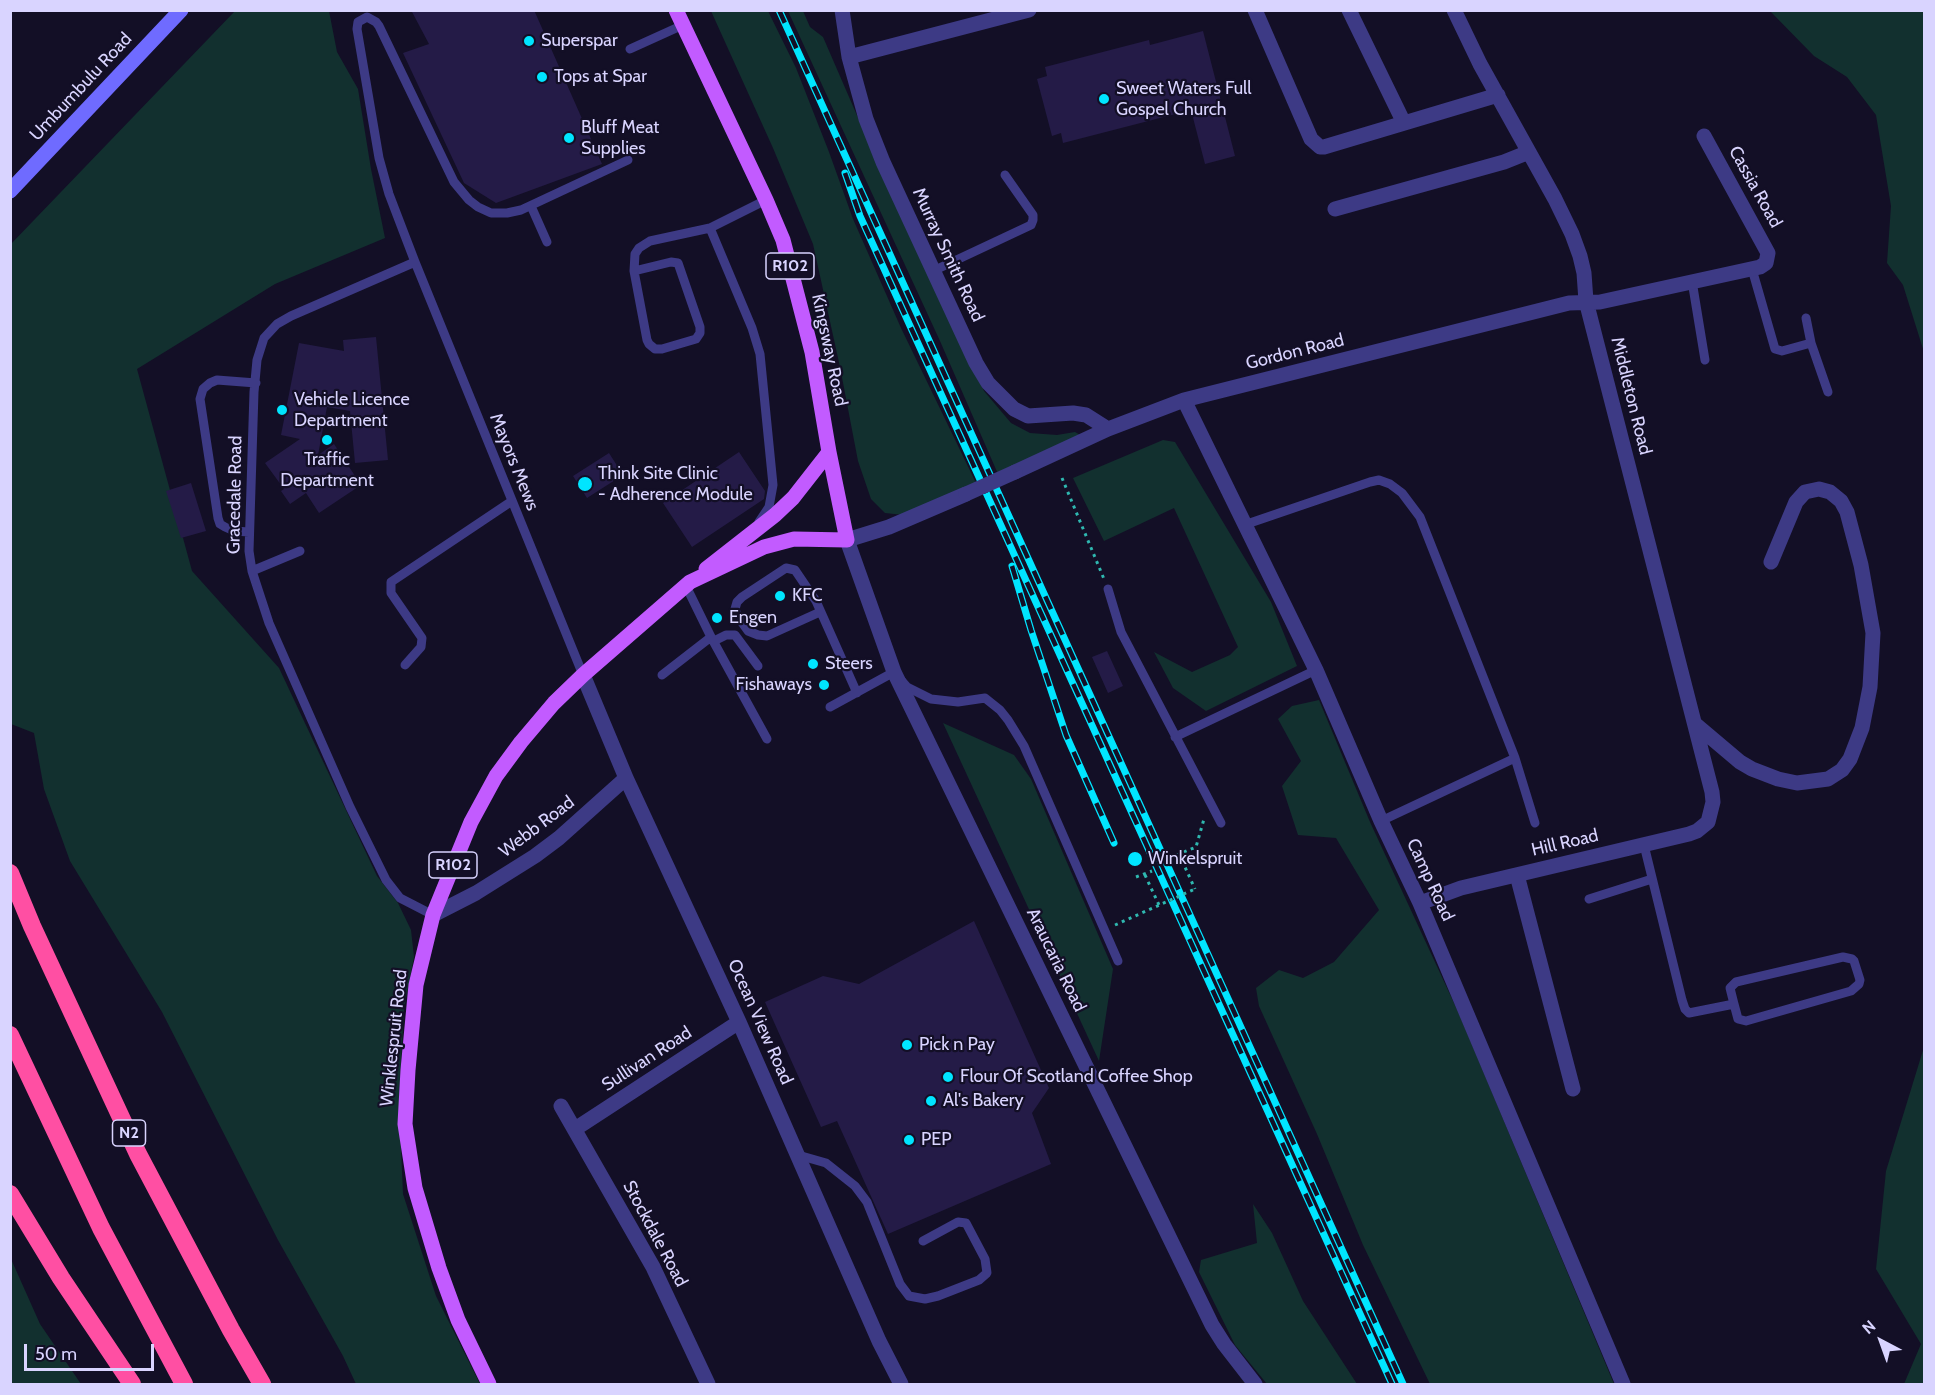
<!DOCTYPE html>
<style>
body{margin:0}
#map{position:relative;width:1935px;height:1395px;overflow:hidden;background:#130f26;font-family:Cabin,sans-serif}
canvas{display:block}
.frame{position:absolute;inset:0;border:12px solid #d9d4ff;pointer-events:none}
.north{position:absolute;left:1851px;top:1311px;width:60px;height:60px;-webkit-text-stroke:4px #130f26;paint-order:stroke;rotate:319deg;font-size:16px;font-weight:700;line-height:24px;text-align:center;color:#d9d4ff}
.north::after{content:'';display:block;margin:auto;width:21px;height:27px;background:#d9d4ff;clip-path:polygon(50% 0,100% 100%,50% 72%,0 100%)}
.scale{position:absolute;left:24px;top:1344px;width:130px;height:27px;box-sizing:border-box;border:3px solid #d9d4ff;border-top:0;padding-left:8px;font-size:18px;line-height:21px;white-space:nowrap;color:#d9d4ff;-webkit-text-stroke:4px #130f26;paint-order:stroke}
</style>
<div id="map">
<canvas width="1935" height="1395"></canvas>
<div class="frame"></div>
<div class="north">N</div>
<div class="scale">50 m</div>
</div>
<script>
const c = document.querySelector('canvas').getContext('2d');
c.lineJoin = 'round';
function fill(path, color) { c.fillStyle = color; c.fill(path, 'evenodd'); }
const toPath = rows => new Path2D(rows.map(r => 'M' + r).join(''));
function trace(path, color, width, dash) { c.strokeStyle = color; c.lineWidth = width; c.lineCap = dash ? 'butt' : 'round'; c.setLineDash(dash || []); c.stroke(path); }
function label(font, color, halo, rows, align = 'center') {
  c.font = font + ' Cabin,sans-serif'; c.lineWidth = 4.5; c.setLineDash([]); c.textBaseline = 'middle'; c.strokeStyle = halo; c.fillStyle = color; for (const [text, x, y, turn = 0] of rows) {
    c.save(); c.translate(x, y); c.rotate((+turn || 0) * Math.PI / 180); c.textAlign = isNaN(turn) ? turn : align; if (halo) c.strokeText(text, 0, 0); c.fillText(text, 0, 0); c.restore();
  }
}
const green = toPath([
 [235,11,329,11,337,52,358,89,371,169,385,238,275,284,137,369,192,571,279,668,377,876,398,903,411,930,414,957,404,1009,399,1101,403,1194,436,1296,480,1384,356,1384,343,1356,278,1240,162,1012,70,861,44,789,34,733,11,724,10,245],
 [711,11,768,11,796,68,829,152,853,219,901,328,976,483,904,515,885,513,871,499,858,461,840,367,813,244,773,148],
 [788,11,803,11,810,27,823,37,895,203,984,391,1011,423,1030,433,1057,435,1075,432,1082,436,998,474,940,341],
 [1770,11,1924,11,1924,352,1903,285,1887,263,1891,206,1876,115,1847,77,1814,56],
 [1163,440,1175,442,1271,602,1297,666,1206,711,1173,688,1154,652,1192,672,1230,655,1238,647,1174,508,1104,541,1073,478],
 [1319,700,1370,822,1460,1016,1614,1384,1430,1384,1363,1245,1317,1134,1259,1006,1256,988,1279,970,1303,978,1334,962,1379,910,1336,838,1298,835,1282,786,1301,761,1278,719,1292,706],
 [943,723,1014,755,1031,779,1113,969,1099,1061],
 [1924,1047,1924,1384,1904,1384,1921,1344,1876,1269,1886,1171],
 [1253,1204,1272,1233,1303,1301,1357,1384,1267,1384,1235,1345,1199,1272,1201,1260,1257,1243],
 [11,1259,40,1324,81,1384,11,1384]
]);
const building = toPath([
 [411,10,534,10,602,164,496,203,464,183,403,53,429,44],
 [1203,31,1235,156,1205,164,1191,110,1063,143,1061,133,1052,136,1037,79,1047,76,1045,67,1149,40,1150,45],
 [376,337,388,460,355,463,350,411,327,407,318,455,334,444,361,485,319,513,306,493,290,504,281,491,284,489,265,463,300,439,281,435,299,343,344,351,343,340],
 [739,452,765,491,764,499,692,547,663,503],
 [609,453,623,475,587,498,573,476],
 [191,483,206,531,181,538,166,491],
 [1107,651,1123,686,1108,693,1092,657],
 [974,921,1049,1088,1032,1113,1051,1164,888,1234,837,1121,821,1127,765,1002,823,976,859,984]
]);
const path = toPath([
 [1062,478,1104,579],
 [1179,854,1195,889],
 [1170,858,1196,847,1204,819],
 [1145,875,1159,905],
 [1136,877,1152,871]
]);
const lane = toPath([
 [630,49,683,25],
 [531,206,547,242],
 [710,228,752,328,760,354,773,485,769,507,759,522],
 [415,262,291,316,277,324,264,338,257,360,254,392,249,551,252,571,269,623,350,807,386,880,400,898,433,915],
 [1752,269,1775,349,1782,351,1811,343],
 [634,271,671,262,678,263,700,327,700,333,696,339,662,349,655,349,649,344,647,340,634,271,635,254,639,248,650,241,710,228,766,200],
 [933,271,1031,225,1033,220,1033,215,1005,175],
 [1692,281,1705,360],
 [1806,318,1811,343,1828,392],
 [1244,525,1370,482,1379,480,1390,484,1402,493,1420,517,1515,758,1535,823],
 [249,532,234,531,225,527,220,524,218,518,200,399,203,389,210,383,217,380,256,383],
 [252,571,300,551],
 [686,586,711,637,767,739],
 [1108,589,1121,632,1221,823],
 [820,612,767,636,758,635,748,631,738,617,735,609,737,602,742,597,786,568,795,570,816,601,857,693],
 [714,641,726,635,735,635,758,666],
 [405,665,421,647,422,638,391,593,391,582,512,501],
 [583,675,415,262,389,194,379,158,357,29,358,22,367,17,376,22,379,26,454,182,469,200,478,207,491,213,507,213,521,210,628,160],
 [662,675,711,637],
 [830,707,894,672,907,687,931,699,958,702,985,698,1000,710,1008,720,1024,746,1118,961],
 [1175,737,1316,670],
 [1381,821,1515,758],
 [1644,845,1682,1000,1685,1009,1689,1013,1734,1004,1730,988,1736,982,1843,957,1852,959,1854,961,1860,980,1859,984,1851,991,1746,1021,1738,1019,1734,1004],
 [1589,899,1652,879],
 [798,1155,826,1163,855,1186,867,1202,900,1284,909,1296,925,1299,938,1296,979,1280,987,1273,985,1259,966,1223,958,1222,923,1241]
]);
const street = toPath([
 [842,10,849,57,866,119,883,162,976,363,988,383,1014,409,1028,416,1073,413,1086,415,1108,429],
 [1255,10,1311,139,1320,147,1324,147,1498,95],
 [1349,10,1404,123],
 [849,57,1029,10],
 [1335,209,1504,162,1529,152],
 [1184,400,1316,670,1381,821,1420,903,1623,1384],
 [1015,472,1108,429,1184,400,1569,303,1600,302,1760,267,1766,263,1768,253,1704,136],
 [966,494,889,527,847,540,894,672,1212,1325,1224,1344,1255,1384],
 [583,675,626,778,739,1022,879,1341,901,1384],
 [1695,724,1740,762,1752,769,1778,779,1797,783,1828,779,1842,770,1850,759,1862,728,1870,687,1873,633,1861,565,1847,512,1841,501,1830,492,1819,489,1805,492,1796,502,1771,562],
 [1517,875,1573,1089],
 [1420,903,1461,888,1689,834,1697,831,1708,822,1713,802,1712,792,1586,301,1584,273,1580,256,1572,234,1555,199,1480,64,1454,10],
 [433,915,476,893,535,856,559,838,626,778],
 [561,1106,653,1267,708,1384],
 [575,1129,739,1022]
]);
const secondary = toPath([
 [10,191,181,10]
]);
const primary = toPath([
 [706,569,775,515,793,498,829,452],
 [489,1384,458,1320,439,1268,415,1188,405,1124,408,1070,416,985,433,915,471,822,496,776,521,742,554,703,583,675,690,582,764,547,794,539,847,540,829,452,812,352,783,240,766,200,676,10]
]);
const highway = toPath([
 [10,873,32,926,138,1154,231,1330,262,1384],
 [10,1035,101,1228,184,1384],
 [10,1194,61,1278,132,1384]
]);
const rail = toPath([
 [779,10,1403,1384],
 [845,173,860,216,1392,1384],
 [1012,566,1031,630,1066,735,1114,843]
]);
const pathBridge = toPath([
 [1115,925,1195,889]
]);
const streetBridge = toPath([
 [966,494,1015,472]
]);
const markers = [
 [529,41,6,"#00e5ff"],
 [542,77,6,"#00e5ff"],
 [1104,99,6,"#00e5ff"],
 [569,138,6,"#00e5ff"],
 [282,410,6,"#00e5ff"],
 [327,440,6,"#00e5ff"],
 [585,484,8,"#00e5ff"],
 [780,596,6,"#00e5ff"],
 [717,618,6,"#00e5ff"],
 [813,664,6,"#00e5ff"],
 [824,685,6,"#00e5ff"],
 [1135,859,8,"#00e5ff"],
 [907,1045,6,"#00e5ff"],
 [948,1077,6,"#00e5ff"],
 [931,1101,6,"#00e5ff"],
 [909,1140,6,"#00e5ff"]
];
const shields = [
 [790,266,48],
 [453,865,48],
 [129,1133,33]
];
const shieldNames = [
 ["R102",790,266],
 ["R102",453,865],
 ["N2",129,1133]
];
const poiNames = [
 ["Superspar",541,41],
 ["Tops at Spar",554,77],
 ["Sweet Waters Full",1116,89],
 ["Gospel Church",1116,110],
 ["Bluff Meat",581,128],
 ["Supplies",581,149],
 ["Vehicle Licence",294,400],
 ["Department",294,421],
 ["Traffic",327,460,"center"],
 ["Department",327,481,"center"],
 ["Think Site Clinic",598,474],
 ["- Adherence Module",598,495],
 ["KFC",792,596],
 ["Engen",729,618],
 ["Steers",825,664],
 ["Fishaways",812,685,"right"],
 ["Winkelspruit",1148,859],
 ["Pick n Pay",919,1045],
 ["Flour Of Scotland Coffee Shop",960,1077],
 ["Al's Bakery",943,1101],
 ["PEP",921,1140]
];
const streetNames = [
 ["Umbumbulu Road",81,87,-47],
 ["Cassia Road",1755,187,61],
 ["Murray Smith Road",948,255,65],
 ["Kingsway Road",829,350,78],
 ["Gordon Road",1295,352,-14],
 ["Middleton Road",1631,396,76],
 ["Mayors Mews",514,462,68],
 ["Gracedale Road",235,495,-89],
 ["Webb Road",537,827,-37],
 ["Hill Road",1565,843,-13],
 ["Camp Road",1430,880,65],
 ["Araucaria Road",1056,960,64],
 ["Ocean View Road",760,1022,66],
 ["Winklespruit Road",394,1038,-84],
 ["Sullivan Road",647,1059,-33],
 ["Stockdale Road",655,1234,62]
];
fill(green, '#12302f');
fill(building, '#241b47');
trace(path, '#2fb8b0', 3, [3, 4.5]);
trace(lane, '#3d3a85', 9);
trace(street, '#3d3a85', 15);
trace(secondary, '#6f6bff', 15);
trace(primary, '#c25bff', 15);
trace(highway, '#ff4fa3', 18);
trace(rail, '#00e5ff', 7);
trace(rail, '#130f26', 4.5, [14]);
trace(pathBridge, '#2fb8b0', 3, [3, 4.5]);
trace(streetBridge, '#3d3a85', 15);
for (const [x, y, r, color] of markers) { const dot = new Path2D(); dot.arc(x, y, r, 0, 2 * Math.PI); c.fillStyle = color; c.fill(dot); trace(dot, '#130f26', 2); }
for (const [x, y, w] of shields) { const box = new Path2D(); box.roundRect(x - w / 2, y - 13, w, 26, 4.5); c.fillStyle = '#130f26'; c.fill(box); trace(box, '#d9d4ff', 1.5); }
label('bold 16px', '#d9d4ff', null, shieldNames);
label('18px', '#d9d4ff', '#130f26', poiNames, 'left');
label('18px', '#d9d4ff', '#130f26', streetNames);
</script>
